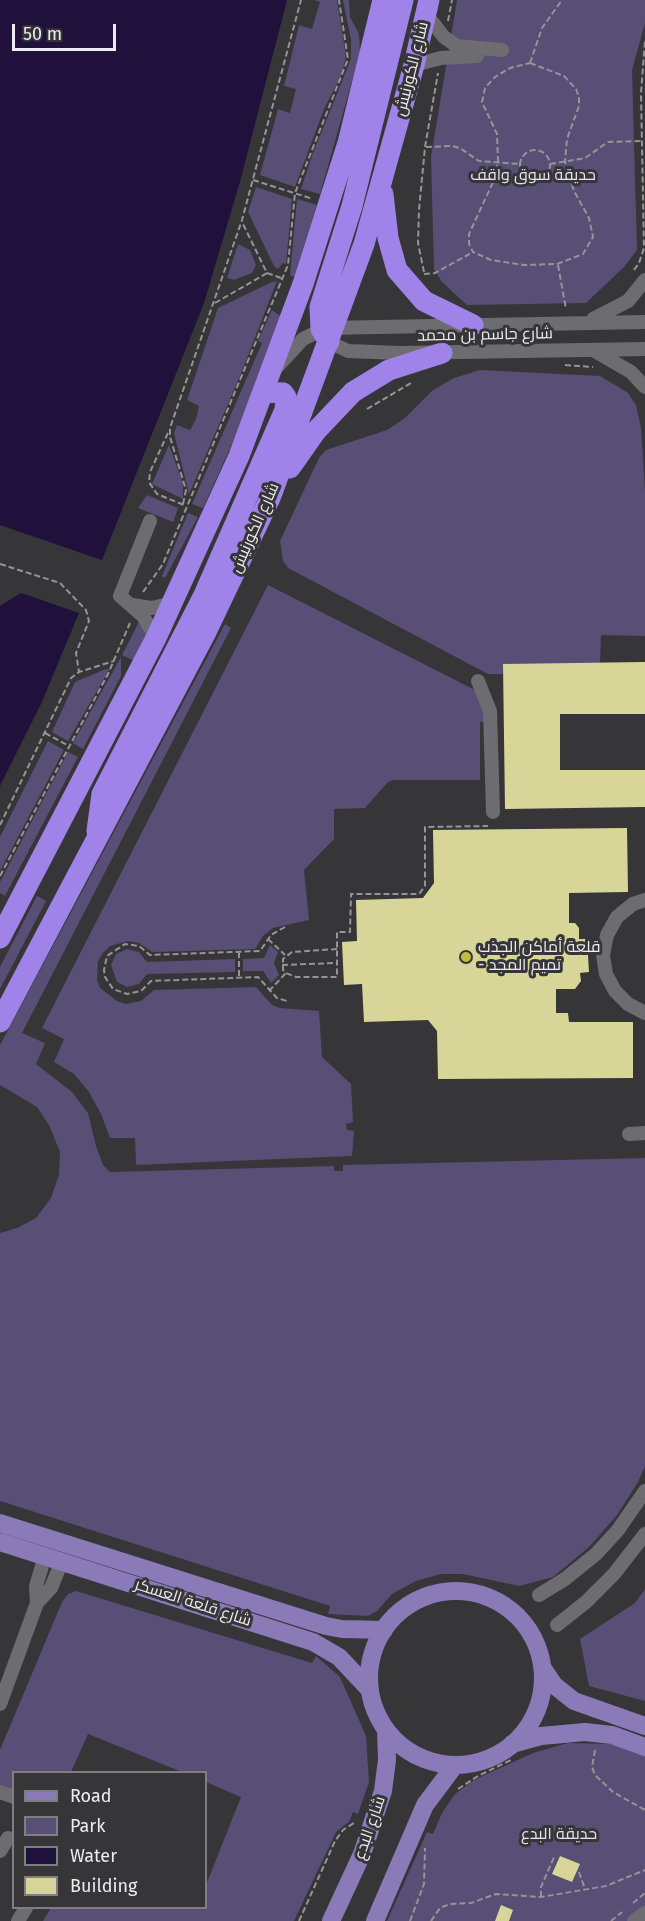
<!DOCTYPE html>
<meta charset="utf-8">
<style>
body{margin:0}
#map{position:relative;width:645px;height:1921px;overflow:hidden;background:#363538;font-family:"Fira Sans",sans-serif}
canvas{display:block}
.legend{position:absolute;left:12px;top:1771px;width:195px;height:138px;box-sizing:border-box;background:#363538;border:2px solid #7f7e80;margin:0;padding:8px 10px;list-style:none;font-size:18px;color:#ecebed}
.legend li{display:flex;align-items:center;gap:12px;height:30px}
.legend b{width:30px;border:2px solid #7f7e80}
.scale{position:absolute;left:12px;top:24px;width:104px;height:27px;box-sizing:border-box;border:3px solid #ecebed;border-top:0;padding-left:8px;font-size:18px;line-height:21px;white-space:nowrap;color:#ecebed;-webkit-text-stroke:4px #363538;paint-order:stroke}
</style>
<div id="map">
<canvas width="645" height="1921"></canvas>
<ul class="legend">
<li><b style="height:8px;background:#8b7ab8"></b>Road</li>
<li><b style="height:16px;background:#584e76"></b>Park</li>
<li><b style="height:16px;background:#1f103c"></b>Water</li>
<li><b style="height:16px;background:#d7d698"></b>Building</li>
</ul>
<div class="scale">50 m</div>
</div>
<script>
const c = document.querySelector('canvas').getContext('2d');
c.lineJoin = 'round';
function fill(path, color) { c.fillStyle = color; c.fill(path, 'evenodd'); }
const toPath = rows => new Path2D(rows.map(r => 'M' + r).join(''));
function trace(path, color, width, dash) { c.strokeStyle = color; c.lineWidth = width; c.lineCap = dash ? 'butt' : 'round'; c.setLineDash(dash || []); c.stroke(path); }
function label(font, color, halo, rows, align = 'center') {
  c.font = font + ' "Fira Sans",Cairo,sans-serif'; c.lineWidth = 6; c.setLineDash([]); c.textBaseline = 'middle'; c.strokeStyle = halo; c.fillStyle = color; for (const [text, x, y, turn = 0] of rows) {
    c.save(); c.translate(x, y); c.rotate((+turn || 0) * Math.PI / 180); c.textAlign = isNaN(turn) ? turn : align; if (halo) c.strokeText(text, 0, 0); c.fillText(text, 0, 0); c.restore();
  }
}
const green = toPath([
 [314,0,337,0,346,56,342,74,324,109,295,187,260,175,278,109,290,113,296,89,284,86,299,25,312,29,320,2],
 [343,0,349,0,350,17,359,34,360,53,320,194,301,189,313,153,351,59,351,40],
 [457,0,645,0,645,23,632,70,637,250,624,267,586,303,467,305,442,282,434,269,431,157],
 [256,187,292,199,286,264,283,263,278,269,274,266,248,212],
 [297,199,317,205,294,277,290,275],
 [238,244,250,250,256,265,252,273,234,280,227,278],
 [277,281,240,376,189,494,174,433,177,425,190,430,196,419,199,406,187,400,218,308,272,282],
 [272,310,281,316,240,426,203,508,192,504,262,343,258,341],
 [480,370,600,376,628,393,636,405,641,428,645,491,645,636,601,635,600,663,503,665,503,674,488,674,288,568,283,561,280,541,319,458,326,450,387,430,405,418,433,390,454,378],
 [169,445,183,483,183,499,152,484],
 [147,495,178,508,173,522,138,508],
 [188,513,198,517,165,578,162,576],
 [268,585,477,691,487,722,480,722,480,780,394,780,388,782,365,808,334,809,334,839,304,870,309,920,273,928,263,936,255,949,152,952,139,943,128,941,110,946,103,953,98,961,97,980,100,988,117,1001,126,1004,141,1001,154,990,256,987,272,1005,280,1008,319,1011,322,1057,351,1084,353,1122,346,1124,347,1130,354,1131,352,1156,136,1165,135,1138,110,1138,101,1114,89,1092,74,1074,54,1062,64,1039,42,1028],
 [140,620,146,631,146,637,135,661,122,655],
 [225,624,231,628,22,1033,45,1043,36,1064,72,1092,88,1113,96,1146,103,1165,110,1172,334,1166,334,1171,343,1171,343,1165,645,1158,645,1466,638,1482,617,1515,589,1547,553,1577,519,1586,463,1574,441,1574,416,1581,392,1594,377,1611,368,1616,328,1614,330,1606,0,1501,0,1233,17,1228,36,1218,51,1198,59,1175,60,1152,49,1125,37,1107,0,1085,0,1045],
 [121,657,121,676,83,749,73,743],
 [106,669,109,669,108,672,68,741,52,732,75,682],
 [48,741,64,750,0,871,0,837],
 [68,752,78,757,5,896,0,893,0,882],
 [37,896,46,901,0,989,0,967],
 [270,945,278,952,274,963,279,975,271,983,263,971,243,971,243,959,264,958],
 [127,949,139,952,147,962,235,959,235,972,147,974,139,984,127,987,117,982,111,965,116,954],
 [645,1589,645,1701,589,1686,580,1639,635,1603],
 [76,1591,312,1663,316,1656,340,1677,366,1736,369,1782,358,1814,353,1812,349,1822,336,1832,294,1921,43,1921,51,1908,206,1908,206,1885,241,1797,206,1782,206,1772,182,1772,88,1734,71,1772,14,1772,13,1791,0,1785,0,1750,62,1602,68,1594],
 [568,1743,611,1744,645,1754,645,1921,387,1921,427,1832,433,1834,442,1813,455,1794,474,1780,533,1753]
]);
const water = toPath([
 [0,0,287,0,241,178,204,303,102,560,0,525],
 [21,593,79,613,41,704,0,786,0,606]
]);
const building = toPath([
 [645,662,645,714,560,714,560,770,645,770,645,807,505,809,503,664],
 [627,828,628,892,569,893,569,923,575,923,579,928,579,939,587,939,589,972,580,973,581,981,575,989,556,989,556,1013,568,1013,569,1022,633,1022,633,1078,438,1079,437,1031,428,1020,364,1022,362,984,344,985,342,942,357,941,356,900,423,898,434,883,433,830],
 [560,1856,580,1864,572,1882,552,1874],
 [501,1905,513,1910,509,1921,495,1921]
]);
const path = toPath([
 [448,21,452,0],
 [530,63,564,76,576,89,579,97,579,106,567,139,565,162,574,191,589,218,593,237,583,254,557,264,524,265,491,260,473,252,469,244,469,234,494,180,498,161,497,134,482,102,485,88,495,77,510,68,530,63],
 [530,63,542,28,562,0],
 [426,147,452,146,460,148,479,161,520,164],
 '520 165a15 15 0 1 1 30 0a15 15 0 1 1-30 0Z',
 [550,164,585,158,608,142,642,141],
 [253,180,313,199],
 [558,265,566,309],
 [634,270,639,263,644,248,641,93,645,41],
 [424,272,418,243,419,210,425,147,438,73],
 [267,273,281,278],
 [424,274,435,273,473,252],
 [215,303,267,273,242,222],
 [565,365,593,367],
 [367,409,411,383],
 [168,433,150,472,149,482,157,494,184,505],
 [183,504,186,490,170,437,170,428,242,220,301,0],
 [0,564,60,583,86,610,89,621,76,653,79,672],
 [143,592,163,564,288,265,295,193,348,59,339,0],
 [45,733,69,746],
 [0,825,71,678,79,672,114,661],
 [0,876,108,674,130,623],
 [285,927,271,935,260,951,150,955,139,946,125,944,107,956,104,970,105,977,113,989,127,994,141,991,151,981,258,977,277,998,287,1001],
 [268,939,285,955],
 [337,949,292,952,283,959,283,970,286,973,296,977,337,977,337,932,350,932,351,894,419,894,425,886,425,827,488,826],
 [239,952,239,978],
 [282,965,336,963],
 [269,991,286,973],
 [595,1750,592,1767,595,1775,613,1792,645,1810],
 [458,1789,478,1776,511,1760],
 [579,1872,585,1889],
 [541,1897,541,1887,555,1855],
 [633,1903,645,1893],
 [299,1921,335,1841,343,1830,354,1823],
 [410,1921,424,1884,425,1848],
 [431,1921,440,1908,450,1904,471,1903,496,1894,541,1897,606,1886,645,1870],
 [611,1921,622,1912]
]);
const minor = toPath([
 [426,14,444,37,457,46,502,50],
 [414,65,441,58,477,56],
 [593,319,628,301,645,280],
 [329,342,348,351,401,353,645,349],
 [593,350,631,372,645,387],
 [277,367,303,339,325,328,645,322],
 [150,521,120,596,143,616,156,638],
 [132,605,152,608,173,603],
 [478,681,490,711,493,812],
 [645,900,633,904,617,917,607,935,603,955,606,974,615,991,628,1004,645,1013],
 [629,1134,645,1133],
 [539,1595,565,1579,596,1554,618,1530,645,1491],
 [37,1603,36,1586,45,1556],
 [557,1625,586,1602,614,1574,645,1534],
 [0,1704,37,1603,51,1588,62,1561],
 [0,1792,14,1797],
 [0,1851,8,1838],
 [18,1921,26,1908],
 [634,1921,645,1913]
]);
const major = toPath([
 [0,1523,326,1626,342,1629,384,1630],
 [0,1542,313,1642,339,1657,370,1690],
 '369 1678a87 87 0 1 1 174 0a87 87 0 1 1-174 0Z',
 [542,1667,554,1685,574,1701,645,1726],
 [512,1744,541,1736,585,1732,612,1735,645,1747],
 [331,1921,362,1854,383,1791,387,1760,386,1730],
 [375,1921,425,1805,455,1765]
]);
const highway = toPath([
 [383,194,388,238,397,270,424,301,473,325],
 [329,342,321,329,320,307,352,206,403,0],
 [290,468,316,431,353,392,389,370,442,353],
 [97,831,102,794,204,595,285,410,286,397,283,393,265,392],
 [0,938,156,638,239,456,303,284,348,143,383,0],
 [0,1022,206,632,270,498,364,244,414,65,429,0]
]);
const markers = [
 [466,957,6,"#c2bd3f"]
];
const streetNames = [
 ["شارع الكورنيش",412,69,-76],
 ["شارع جاسم بن محمد",485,335,-1],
 ["شارع الكورنيش",255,528,-66],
 ["شارع قلعة العسكر",193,1603,18],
 ["شارع البدع",370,1828,-71]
];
const parkNames = [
 ["حديقة سوق واقف",533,176],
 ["حديقة البدع",559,1835]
];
const poiNames = [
 ["قلعة أماكن الجذب",478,948],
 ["- تميم المجد",478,966]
];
fill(green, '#584e76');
fill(water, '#1f103c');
fill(building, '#d7d698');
trace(path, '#959496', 2, [6, 3]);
trace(minor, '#6d6c70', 14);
trace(major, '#8b7ab8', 18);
trace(highway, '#9f83e8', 21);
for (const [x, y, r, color] of markers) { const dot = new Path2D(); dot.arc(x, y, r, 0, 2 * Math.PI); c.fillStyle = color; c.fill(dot); trace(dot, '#363538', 2); }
label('16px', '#ecebed', '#363538', streetNames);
label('16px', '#e5e2f2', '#363538', parkNames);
label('16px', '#ecebed', '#363538', poiNames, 'left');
</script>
